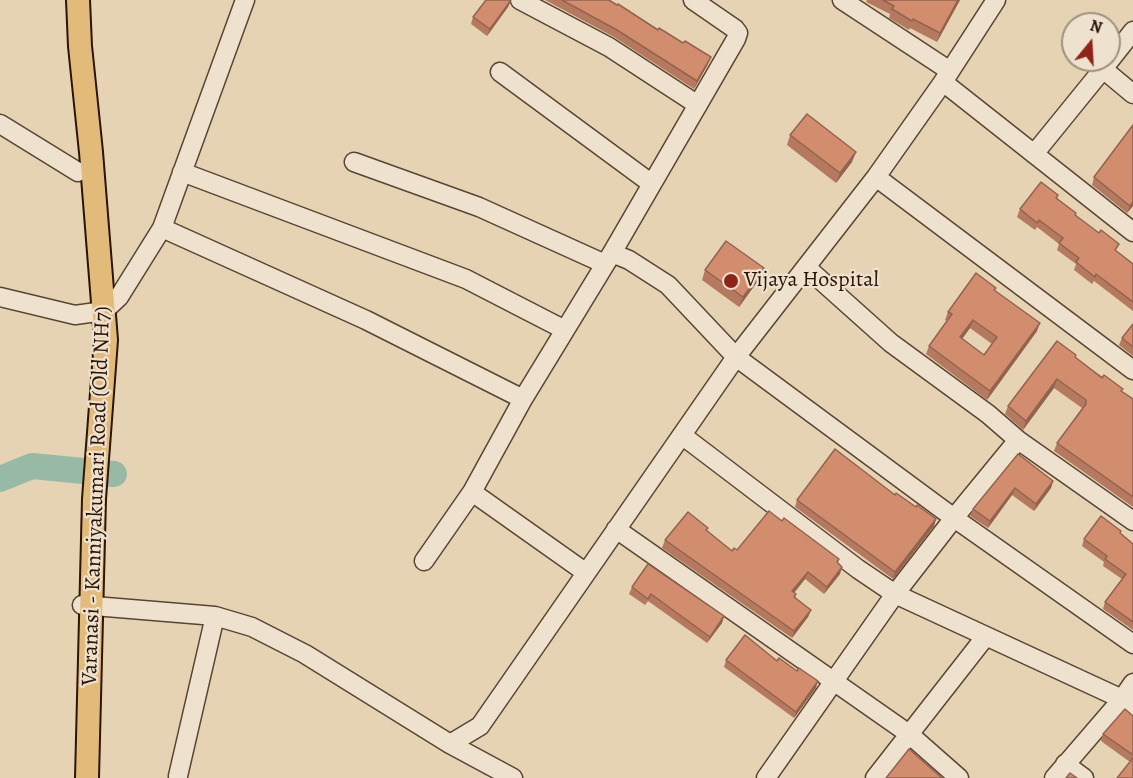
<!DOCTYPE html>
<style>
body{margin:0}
#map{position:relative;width:1133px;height:778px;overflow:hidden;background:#e5d3b3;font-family:Alegreya,serif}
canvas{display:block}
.north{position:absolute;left:1061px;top:12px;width:60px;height:60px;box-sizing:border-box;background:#eee2ce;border:2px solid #a0907f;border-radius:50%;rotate:18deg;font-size:16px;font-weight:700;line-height:24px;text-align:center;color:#2b1408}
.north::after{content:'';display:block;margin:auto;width:21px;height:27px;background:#8f2418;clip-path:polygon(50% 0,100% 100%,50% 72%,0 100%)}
</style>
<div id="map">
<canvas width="1133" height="778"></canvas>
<div class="north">N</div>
</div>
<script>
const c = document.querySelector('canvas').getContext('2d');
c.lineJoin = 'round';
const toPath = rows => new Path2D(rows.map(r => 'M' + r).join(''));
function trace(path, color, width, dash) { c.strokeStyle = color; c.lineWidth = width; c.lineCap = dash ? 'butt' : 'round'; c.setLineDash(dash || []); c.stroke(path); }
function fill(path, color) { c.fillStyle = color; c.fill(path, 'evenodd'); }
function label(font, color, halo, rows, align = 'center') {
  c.font = font + ' Alegreya,serif'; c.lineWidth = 4.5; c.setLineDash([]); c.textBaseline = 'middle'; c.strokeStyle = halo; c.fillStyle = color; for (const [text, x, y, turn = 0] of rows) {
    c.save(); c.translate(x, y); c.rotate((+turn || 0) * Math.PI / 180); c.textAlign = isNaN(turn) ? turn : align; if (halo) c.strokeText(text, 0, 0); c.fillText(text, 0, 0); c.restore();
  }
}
const river = toPath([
 [0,479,32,466,114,474]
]);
const minor = toPath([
 [520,0,609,47,698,105],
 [842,0,950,71],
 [1133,31,1103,69,1133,94],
 [500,72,652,184],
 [943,82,1133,232],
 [0,124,78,172],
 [1034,154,1103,69],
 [354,162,479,207,605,264],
 [182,172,466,279,565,330],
 [876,177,1133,370],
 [162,228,366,320,523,399],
 [612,253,629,260,668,285,736,357,954,518,895,594,766,778],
 [806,267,891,343,988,414,1018,440,1133,521],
 [0,297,75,315,104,311,119,297,162,228,245,0],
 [683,436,858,569,895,594,1122,699,1133,707],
 [1018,440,954,518,1133,644],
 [616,529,909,734,959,778],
 [424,561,472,492],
 [585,572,472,492,523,399,612,253,736,39,738,33,735,29,693,0],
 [82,605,215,616,252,627,305,654,450,744,513,778],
 [450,744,480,726,736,357,876,177,943,82,996,0],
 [1065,764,1084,778],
 [178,776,215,616],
 [875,778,986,636],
 [1054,778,1122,699,1133,683]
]);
const major = toPath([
 [78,0,80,46,91,152,106,340,94,499,87,778]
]);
const wall = toPath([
 [511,0,508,7,487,36,471,24,473,17],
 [545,0,609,0,708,64,694,89,614,37],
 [867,0,960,0,937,42,910,28,909,30,889,18,890,14,866,2],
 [790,135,852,162,836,183,787,145],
 [1094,177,1133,206,1127,213,1092,185],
 [1058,195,1057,198,1076,213,1076,215,1117,251,1133,264,1133,311,1094,281,1092,284,1074,270,1076,264,1057,250,1059,244,1037,227,1035,230,1017,217,1020,209],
 [705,270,760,278,739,307,702,280],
 [995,291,1037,331,987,400,926,354,929,346,947,321,945,320,948,312],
 [970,328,992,344,984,355,962,339],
 [1133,324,1133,356,1119,345,1122,338],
 [1075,357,1133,399,1133,507,1054,451,1057,443,1082,408,1054,388,1023,430,1005,414,1008,406],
 [1018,454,1053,481,1051,488,1034,511,1012,495,988,528,970,516,973,509],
 [895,495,936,519,934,526,893,579,795,507,797,500],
 [707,531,732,551,737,550,838,563,840,574,824,594,805,579,794,593,796,594,795,597,811,610,808,617,792,638,662,548,665,540],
 [1121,531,1120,533,1133,544,1133,630,1103,609,1105,602,1122,579,1103,566,1104,562,1082,546,1084,539],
 [632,587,724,616,722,623,707,643,648,601,645,605,629,594],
 [726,660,777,661,816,688,794,718,724,667],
 [1133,716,1133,778,1130,762,1101,741,1103,734]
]);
const shadedWall = toPath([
 [511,0,508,7,487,36,490,29],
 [958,0,960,0,937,42,940,33],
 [711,57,708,64,694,89,697,81],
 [856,152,852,162,836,183,840,173],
 [1133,202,1133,206,1127,213,1130,206],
 [764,268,760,278,739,307,743,297],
 [973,320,970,328,957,346,960,337],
 [1040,323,1037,331,987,400,990,391],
 [1057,379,1054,388,1023,430,1026,421],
 [1053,481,1051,488,1034,511,1036,504],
 [1015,488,1012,495,988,528,990,521],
 [936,519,934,526,893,579,895,572],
 [842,567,840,574,824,594,827,587],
 [808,572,805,579,789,599,792,591],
 [811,610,808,617,792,638,794,631],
 [724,616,722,623,707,643,710,637],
 [818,681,816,688,794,718,796,712]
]);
const building = toPath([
 [486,0,511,0,490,29,473,17,486,0],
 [562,0,609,0,617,5,618,4,658,30,659,28,683,43,685,41,711,57,697,81,617,30,562,0],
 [883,0,958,0,940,33,913,19,912,21,892,9,894,6,883,0],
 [807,114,856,152,840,173,790,135,807,114],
 [1133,125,1133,202,1130,206,1094,177,1133,125],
 [1041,182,1058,195,1056,198,1076,213,1075,215,1099,233,1101,230,1119,244,1115,250,1133,264,1133,302,1096,274,1095,277,1076,262,1079,258,1059,243,1063,238,1039,220,1037,223,1020,209,1041,182],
 [726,241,764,268,743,297,705,270,726,241],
 [976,273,996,288,994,290,1040,323,990,391,929,346,952,314,948,312,976,273],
 [973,320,997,337,984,355,960,337,973,320],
 [1133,324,1133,347,1122,338,1133,324],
 [1057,341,1076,355,1075,357,1102,378,1104,375,1123,389,1121,391,1133,399,1133,497,1057,443,1086,404,1086,400,1057,379,1026,421,1008,406,1057,341],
 [835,449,895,495,896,493,916,507,917,505,936,519,895,572,797,500,835,449],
 [1018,454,1053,481,1036,504,1015,488,990,521,973,509,1018,454],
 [769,511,782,521,784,518,839,559,837,562,842,567,827,587,808,572,792,591,796,594,794,597,811,610,794,631,665,540,688,512,708,528,706,530,732,551,734,548,737,550,769,511],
 [1101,516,1121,531,1120,533,1133,544,1133,622,1105,602,1126,574,1105,559,1107,556,1084,539,1101,516],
 [648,564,724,616,710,637,651,594,648,599,632,587,648,564],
 [745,635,777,661,779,658,797,671,799,668,818,681,796,712,726,660,745,635],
 [1125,709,1133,716,1133,755,1103,734,1125,709],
 [909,749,942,778,886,778,909,749],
 [1133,758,1133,778,1117,778,1133,758],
 [1070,773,1077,778,1066,778,1070,773]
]);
const markers = [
 [731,281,8,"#8f2418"]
];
const poiNames = [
 ["Vijaya Hospital",744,281]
];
const streetNames = [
 ["Varanasi - Kanniyakumari Road (Old NH7)",97,496,-88]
];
trace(river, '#97b9a6', 26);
trace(minor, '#5a4433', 21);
trace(major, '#2b1408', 26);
trace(minor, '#eee2ce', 18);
trace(major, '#e2ba7a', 22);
fill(wall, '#b5795f');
fill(shadedWall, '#93634e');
fill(building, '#d28d6f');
trace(building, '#93634e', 1.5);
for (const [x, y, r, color] of markers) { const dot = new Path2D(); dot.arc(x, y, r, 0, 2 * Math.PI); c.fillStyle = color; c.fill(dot); trace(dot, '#eee2ce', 2); }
label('22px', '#2b1408', '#eee2ce', poiNames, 'left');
label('22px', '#2b1408', '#eee2ce', streetNames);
</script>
